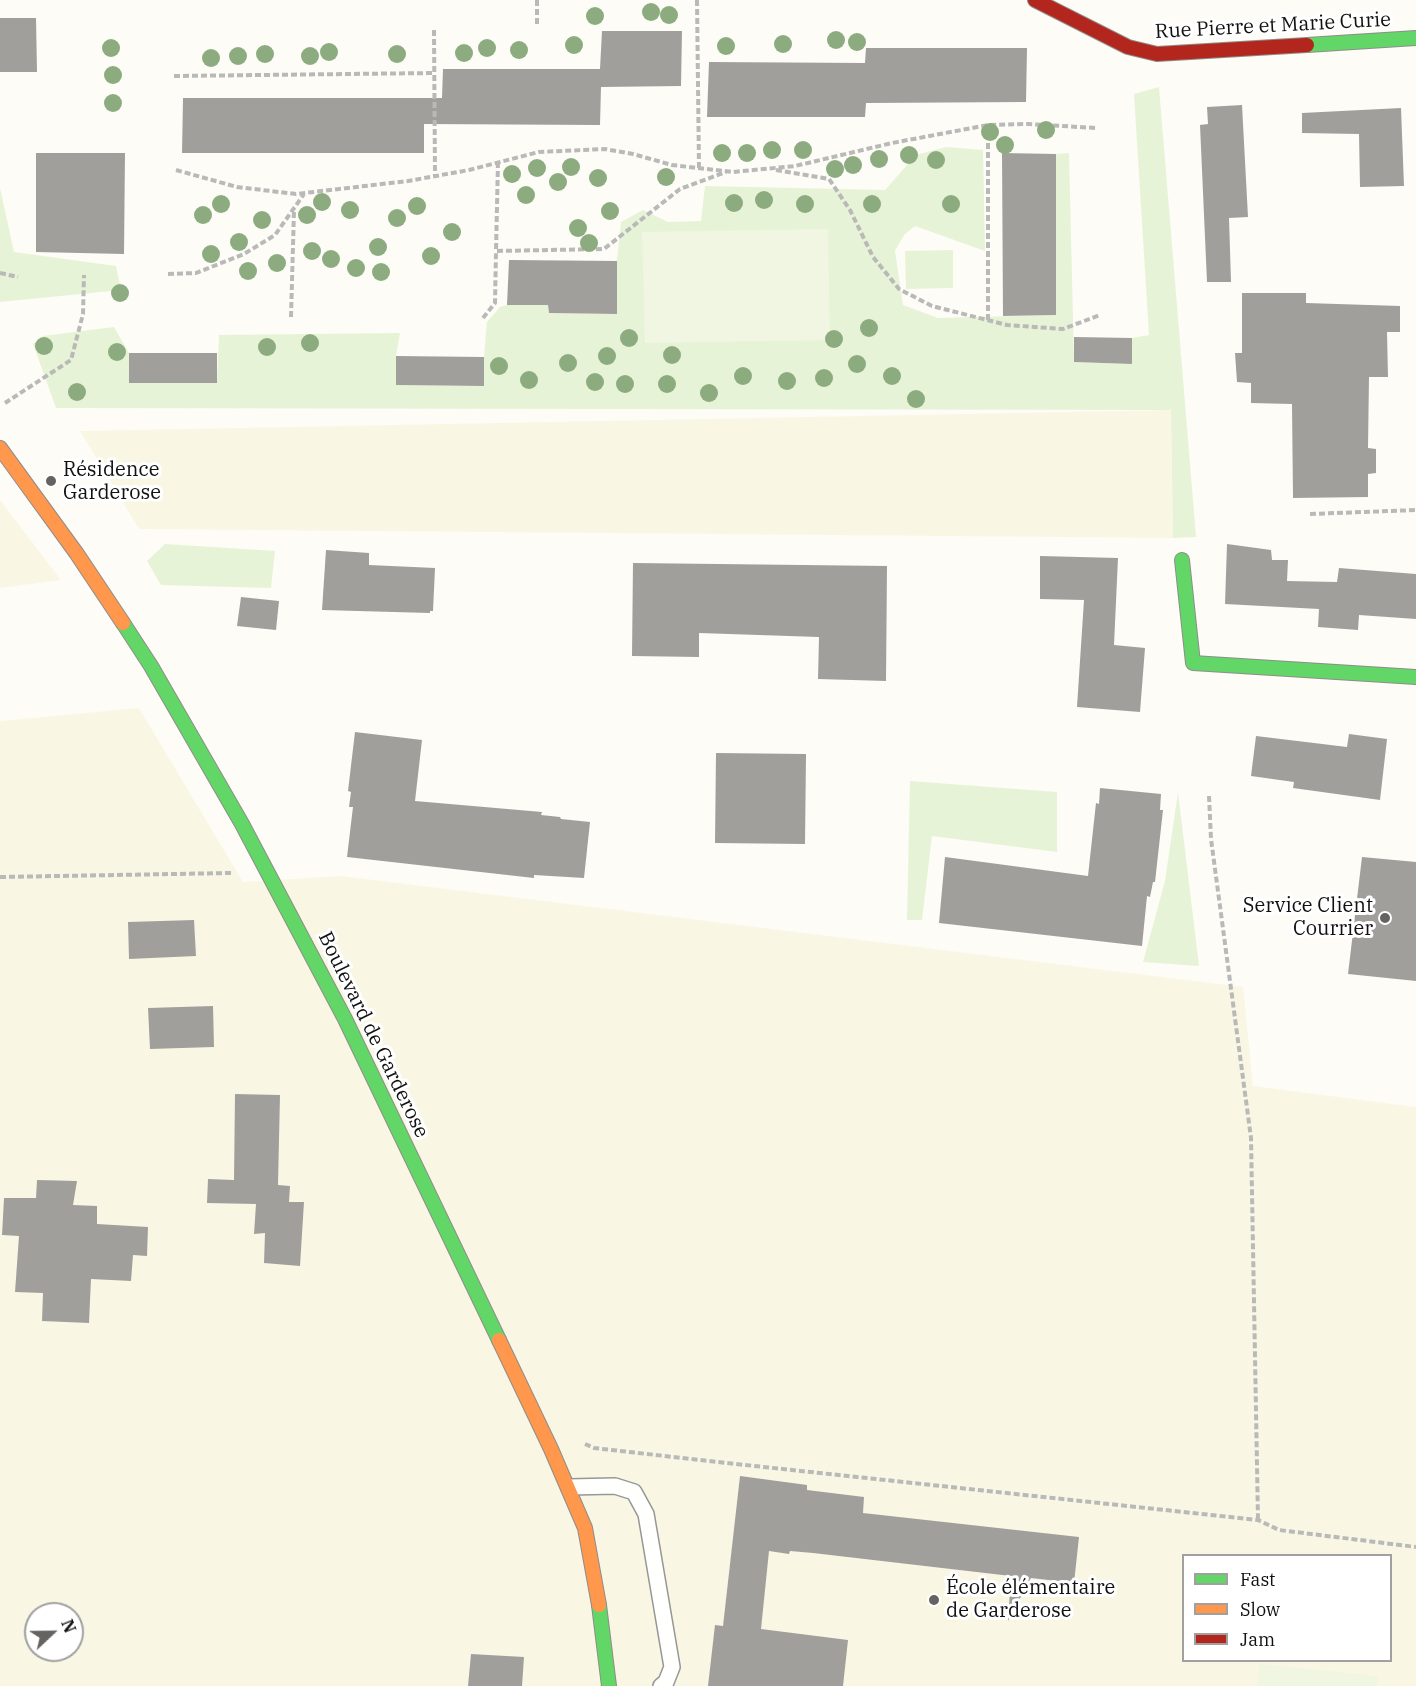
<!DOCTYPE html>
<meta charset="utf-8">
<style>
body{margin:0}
#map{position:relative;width:1416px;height:1686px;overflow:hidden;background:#fdfcf7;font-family:"IBM Plex Serif",serif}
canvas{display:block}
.legend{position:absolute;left:1182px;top:1554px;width:210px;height:108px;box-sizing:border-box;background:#fff;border:2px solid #a0a0a0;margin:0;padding:8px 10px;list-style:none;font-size:18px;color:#111}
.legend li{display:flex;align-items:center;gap:12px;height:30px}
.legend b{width:30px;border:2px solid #a0a0a0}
.north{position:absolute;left:24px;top:1602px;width:60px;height:60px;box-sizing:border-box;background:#fff;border:2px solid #a0a0a0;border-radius:50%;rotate:68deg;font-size:16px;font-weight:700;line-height:24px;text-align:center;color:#111}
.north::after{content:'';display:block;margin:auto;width:21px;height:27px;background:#646362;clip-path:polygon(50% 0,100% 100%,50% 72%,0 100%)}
</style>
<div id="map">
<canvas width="1416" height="1686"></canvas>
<ul class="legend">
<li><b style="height:8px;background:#63d668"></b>Fast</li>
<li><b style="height:8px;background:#ff974d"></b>Slow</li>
<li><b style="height:8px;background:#b3261e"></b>Jam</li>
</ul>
<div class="north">N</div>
</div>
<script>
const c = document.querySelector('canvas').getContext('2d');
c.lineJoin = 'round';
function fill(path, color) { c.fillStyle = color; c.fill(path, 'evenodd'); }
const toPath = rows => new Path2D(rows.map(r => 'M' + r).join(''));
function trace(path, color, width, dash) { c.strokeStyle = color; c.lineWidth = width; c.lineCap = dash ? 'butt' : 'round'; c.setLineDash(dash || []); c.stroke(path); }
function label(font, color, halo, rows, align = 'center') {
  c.font = font + ' "IBM Plex Serif",serif'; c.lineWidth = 6; c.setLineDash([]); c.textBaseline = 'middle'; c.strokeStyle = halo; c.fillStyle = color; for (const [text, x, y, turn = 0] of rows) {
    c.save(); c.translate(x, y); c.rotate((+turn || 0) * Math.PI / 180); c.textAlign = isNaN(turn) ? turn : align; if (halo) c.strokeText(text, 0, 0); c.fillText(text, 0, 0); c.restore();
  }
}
const farmland = toPath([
 [1171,410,1173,538,139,529,80,431],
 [0,500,61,580,0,588],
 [139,708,243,882,341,876,1243,987,1253,1086,1416,1107,1416,1686,0,1686,0,721],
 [1184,1556,1390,1556,1390,1660,1184,1660],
 [36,1614,72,1614,72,1650,36,1650]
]);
const green = toPath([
 [1159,87,1196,537,1173,538,1171,410,56,408,33,344,43,336,114,327,129,353,130,383,217,383,219,335,400,333,396,356,396,385,483,386,484,357,487,322,500,307,507,305,548,305,549,313,616,314,617,261,621,222,643,210,668,222,701,221,705,186,885,190,916,155,946,147,983,150,985,251,915,226,904,235,895,251,903,305,938,318,1056,315,1056,154,1069,153,1074,362,1131,364,1132,338,1149,335,1134,94],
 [0,188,14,252,116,266,121,290,0,302],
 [953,250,953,288,906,289,905,251],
 [165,544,275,551,271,588,161,585,147,561],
 [910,781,1057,792,1057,852,932,836,922,920,907,920],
 [1178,792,1199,966,1143,962,1165,881]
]);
const pitch = toPath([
 [828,229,830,340,645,343,642,232],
 [1260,1664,1378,1676,1377,1686,1257,1686]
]);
const building = toPath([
 [0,18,36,18,37,72,0,72],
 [602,31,682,31,681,86,601,87,600,125,424,124,424,153,182,153,183,98,442,98,443,69,600,69],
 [866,48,1027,48,1026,102,866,103,865,117,707,117,709,62,865,63],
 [1242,105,1248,217,1229,218,1231,282,1207,282,1200,125,1208,124,1207,107],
 [1401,108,1404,186,1360,187,1359,134,1302,133,1302,113],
 [36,153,125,153,124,254,36,252],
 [1002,153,1056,154,1056,315,1003,316],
 [509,260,617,261,617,314,549,313,548,305,507,305],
 [1242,293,1306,293,1306,303,1400,306,1400,332,1387,332,1388,377,1369,377,1368,448,1376,449,1376,473,1368,474,1368,497,1293,498,1292,404,1251,403,1251,383,1237,382,1235,353,1242,353],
 [1074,337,1132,338,1132,364,1074,362],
 [129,353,217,353,217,383,129,383],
 [396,356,484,357,484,386,396,385],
 [1227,544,1271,550,1272,560,1288,560,1287,581,1337,582,1339,568,1416,574,1416,619,1359,615,1358,630,1318,627,1319,609,1225,604],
 [326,550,369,553,369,565,435,568,433,611,430,611,430,613,322,610],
 [1040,556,1118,558,1114,645,1145,648,1140,712,1077,707,1084,600,1040,599],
 [633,563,887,566,886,681,818,679,819,637,699,633,699,657,632,656],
 [241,597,279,601,276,630,237,626],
 [355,732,422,740,415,801,542,812,541,815,560,817,561,819,590,822,584,878,534,875,534,878,347,857,353,807,349,807,351,792,348,791],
 [1349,734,1387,739,1380,800,1293,788,1294,782,1251,776,1256,736,1347,747],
 [716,753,806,754,805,844,715,843],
 [1100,788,1161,794,1160,810,1163,810,1155,882,1153,882,1150,897,1147,896,1142,946,939,923,945,857,1088,876,1096,803,1099,804],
 [1362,857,1416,862,1416,981,1348,974],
 [194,920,196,956,129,959,128,922],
 [213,1006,214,1047,150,1049,148,1008],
 [235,1094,280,1095,278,1185,290,1186,289,1202,304,1202,300,1266,264,1263,265,1233,254,1234,256,1204,207,1203,208,1179,234,1180],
 [37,1180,77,1181,73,1205,97,1206,97,1224,148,1227,147,1256,133,1255,131,1281,91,1279,89,1323,42,1321,43,1293,15,1292,19,1236,2,1235,4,1198,36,1198],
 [740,1476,807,1485,807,1490,864,1497,863,1513,1079,1537,1074,1583,1031,1578,1008,1621,1011,1576,813,1553,790,1551,789,1554,769,1551,761,1629,848,1640,843,1686,708,1686,715,1625,723,1626],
 [471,1654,524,1657,522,1686,468,1686]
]);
const path = toPath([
 [537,0,537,27],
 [697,0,699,168],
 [434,30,435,176],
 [174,76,434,73],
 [988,125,988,320],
 [498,162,496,251,604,249,680,189,726,172],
 [176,170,237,187,296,194,408,181,469,170,539,152,605,149,633,154,672,165,733,172,795,166,892,143,988,125,1028,124,1096,128],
 [776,170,829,179,850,210,873,257,899,289,932,306,1007,325,1063,329,1100,315],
 [0,273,18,277],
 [168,274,196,273,244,254,275,235,304,194],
 [291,317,294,210],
 [483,318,495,303,496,251],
 [5,403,71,360,83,314,84,275],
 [1310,514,1416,510],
 [1209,796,1211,839,1251,1138,1258,1520],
 [0,877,231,873],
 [585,1444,594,1448,736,1464,1258,1520,1279,1530,1416,1547]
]);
const lane = toPath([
 [569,1487,615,1486,634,1492,646,1514,672,1667,666,1682,661,1686]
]);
const fast = toPath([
 [1307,45,1416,38],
 [1182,560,1193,663,1416,677],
 [123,623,151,666,242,824,345,1019,499,1340],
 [599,1605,609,1686]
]);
const slow = toPath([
 [0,448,77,554,123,623],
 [499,1340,551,1449,585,1528,599,1605]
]);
const jam = toPath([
 [1035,0,1128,47,1157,54,1307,45]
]);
const trees = [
 [651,12],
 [669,15],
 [595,16],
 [836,40],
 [857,42],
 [783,44],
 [574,45],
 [726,46],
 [111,48],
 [487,48],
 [519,50],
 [329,52],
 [464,53],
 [265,54],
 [397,54],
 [238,56],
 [310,56],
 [211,58],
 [113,75],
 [113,103],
 [1046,130],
 [990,132],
 [1005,145],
 [772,150],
 [803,150],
 [722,153],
 [747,153],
 [909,155],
 [879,159],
 [936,160],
 [853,165],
 [571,167],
 [537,168],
 [835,169],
 [512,174],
 [666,177],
 [598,178],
 [558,182],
 [526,195],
 [764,200],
 [322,202],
 [734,203],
 [221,204],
 [805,204],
 [872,204],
 [951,204],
 [417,206],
 [350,210],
 [610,211],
 [203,215],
 [307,215],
 [397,218],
 [262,220],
 [578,228],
 [452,232],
 [239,242],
 [589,243],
 [378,247],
 [312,251],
 [211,254],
 [431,256],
 [331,259],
 [277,263],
 [356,268],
 [248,271],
 [381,272],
 [120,293],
 [869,328],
 [629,338],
 [834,339],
 [310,343],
 [44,346],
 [267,347],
 [117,352],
 [672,355],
 [607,356],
 [568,363],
 [857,364],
 [499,366],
 [743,376],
 [892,376],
 [824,378],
 [529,380],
 [787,381],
 [595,382],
 [625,384],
 [667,384],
 [77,392],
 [709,393],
 [916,399]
];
const markers = [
 [51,481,6,"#646362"],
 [1385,918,6,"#646362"],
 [934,1600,6,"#646362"]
];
const streetNames = [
 ["Rue Pierre et Marie Curie",1273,26,-3],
 ["Boulevard de Garderose",373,1035,64]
];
const poiNames = [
 ["Résidence",63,470],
 ["Garderose",63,493],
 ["Service Client",1373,906,"right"],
 ["Courrier",1373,929,"right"],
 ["École élémentaire",946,1588],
 ["de Garderose",946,1611]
];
fill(farmland, '#f9f7e4');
fill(green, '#e7f3d7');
fill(pitch, '#f0f6e1');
fill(building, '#a19f9c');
trace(lane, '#979795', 18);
trace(fast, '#8e8d8b', 16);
trace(slow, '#8e8d8b', 16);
trace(jam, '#8e8d8b', 16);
trace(path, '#b9b9b8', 4, [6, 3]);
trace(lane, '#fffffe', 15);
trace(fast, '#63d668', 14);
trace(slow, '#ff974d', 14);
trace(jam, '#b3261e', 14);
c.fillStyle = '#8cac80';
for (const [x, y] of trees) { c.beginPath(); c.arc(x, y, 9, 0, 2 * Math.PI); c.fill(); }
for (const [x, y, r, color] of markers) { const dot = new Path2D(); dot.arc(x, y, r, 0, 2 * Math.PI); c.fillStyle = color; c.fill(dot); trace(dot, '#fff', 2); }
label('20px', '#111', '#fff', streetNames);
label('20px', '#111', '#fff', poiNames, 'left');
</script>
